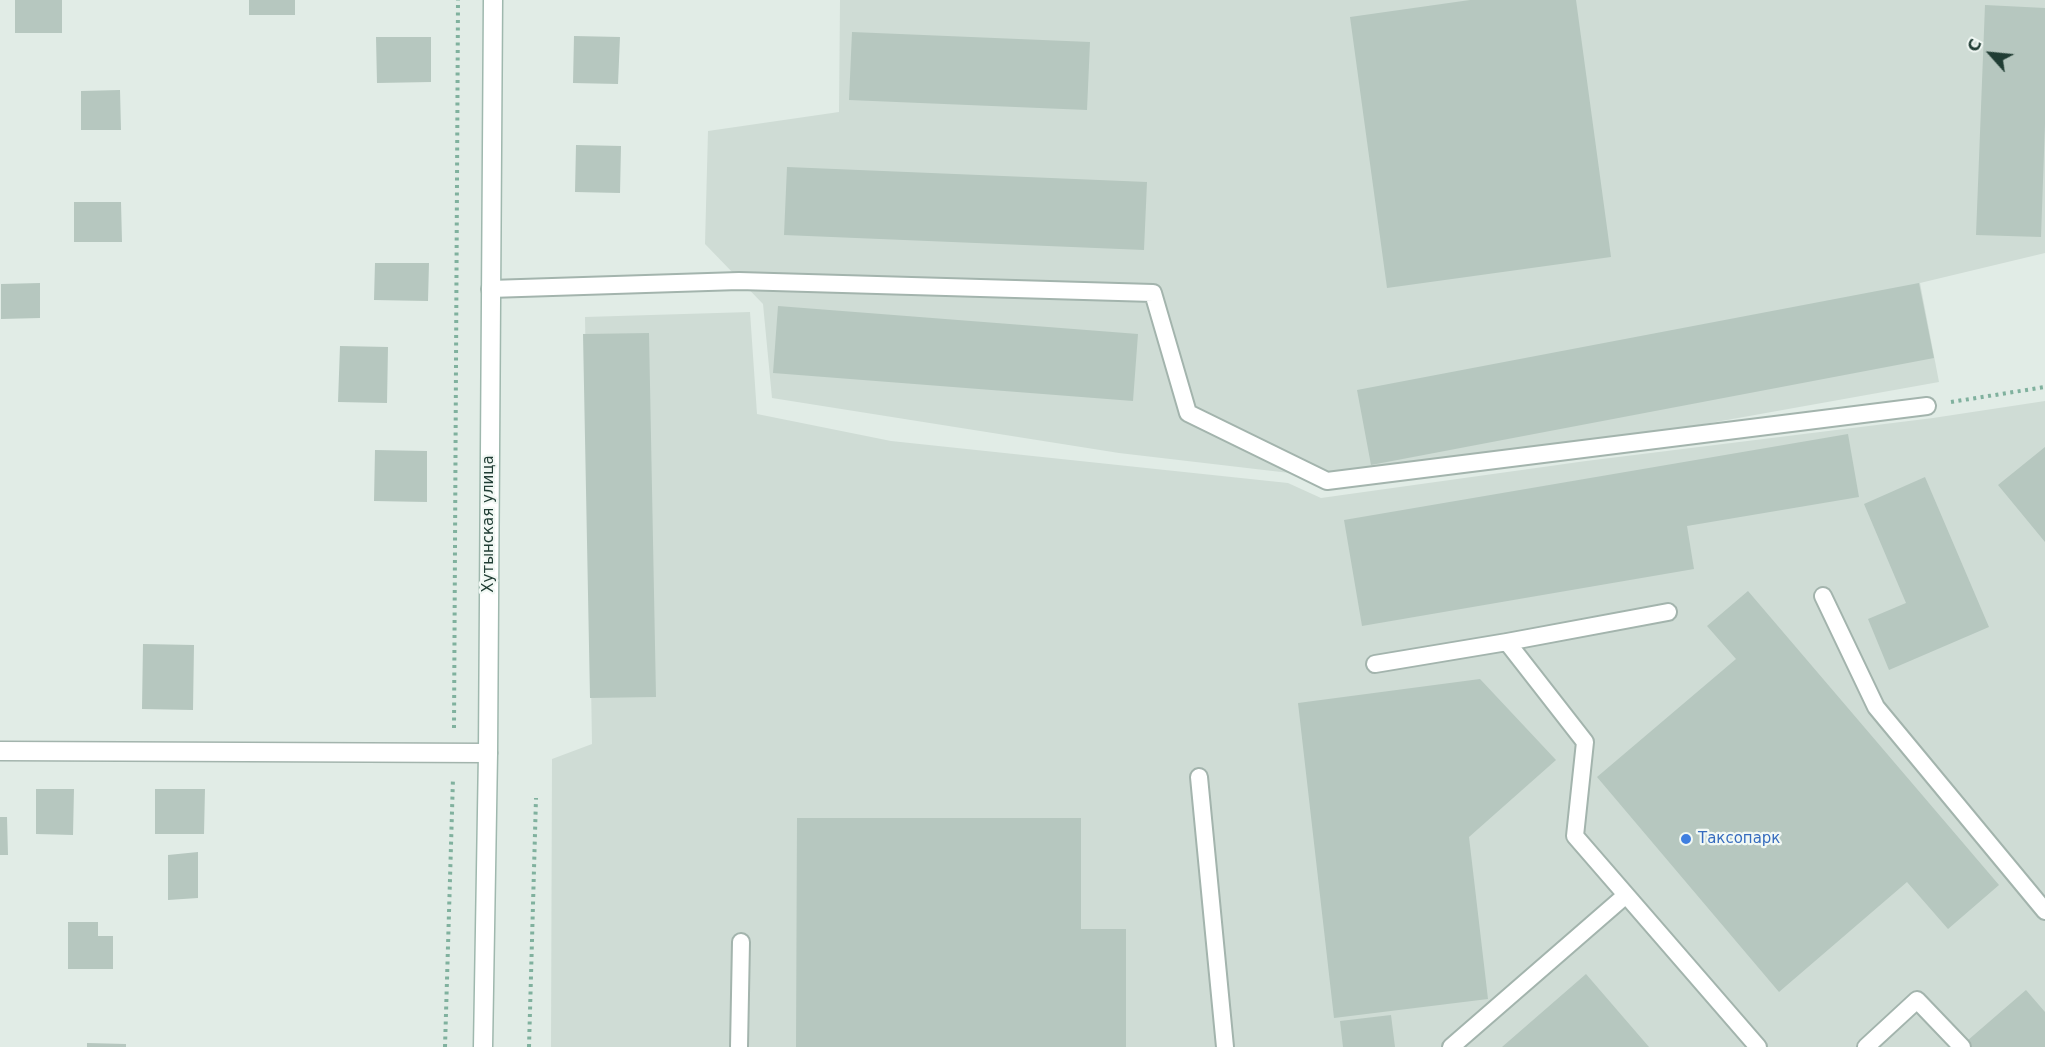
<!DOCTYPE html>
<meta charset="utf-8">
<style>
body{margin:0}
#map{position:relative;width:2045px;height:1047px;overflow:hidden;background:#e1ece6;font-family:"DejaVu Sans",sans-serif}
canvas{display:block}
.north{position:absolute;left:1961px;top:24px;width:60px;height:60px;-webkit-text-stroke:4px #f1f8f4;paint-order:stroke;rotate:297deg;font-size:16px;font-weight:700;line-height:24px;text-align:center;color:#203d34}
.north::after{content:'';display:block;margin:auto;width:21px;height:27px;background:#203d34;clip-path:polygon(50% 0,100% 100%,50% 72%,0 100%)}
</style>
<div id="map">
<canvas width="2045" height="1047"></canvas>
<div class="north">С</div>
</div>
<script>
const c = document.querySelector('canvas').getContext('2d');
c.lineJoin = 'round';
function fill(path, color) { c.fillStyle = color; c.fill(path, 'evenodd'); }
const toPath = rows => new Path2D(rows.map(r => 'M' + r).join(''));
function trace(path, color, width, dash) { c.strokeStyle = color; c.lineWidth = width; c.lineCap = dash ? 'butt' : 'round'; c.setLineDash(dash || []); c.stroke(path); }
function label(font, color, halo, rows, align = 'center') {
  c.font = font + ' "DejaVu Sans",sans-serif'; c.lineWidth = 4.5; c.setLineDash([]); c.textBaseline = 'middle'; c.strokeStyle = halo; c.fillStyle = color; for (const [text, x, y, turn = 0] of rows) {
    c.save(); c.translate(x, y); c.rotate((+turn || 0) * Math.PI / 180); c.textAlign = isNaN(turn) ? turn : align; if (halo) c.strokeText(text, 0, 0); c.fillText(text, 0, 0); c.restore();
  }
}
const built = toPath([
 [840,0,2045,0,2045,253,1920,283,1939,382,1375,483,1119,453,772,398,763,304,705,244,708,131,839,112],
 [750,312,757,414,891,441,1288,483,1321,498,1586,461,1933,418,2045,401,2045,1047,551,1047,552,759,592,744,585,317]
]);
const building = toPath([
 [15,0,62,0,62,33,15,33],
 [249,0,295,0,295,15,249,15],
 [1470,0,1576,0,1611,257,1387,288,1350,17],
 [1985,5,2045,8,2045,124,2041,237,1976,235],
 [852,32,1090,42,1087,110,849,100],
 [574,36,620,37,618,84,573,83],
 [376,37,431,37,431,82,377,83],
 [120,90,121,130,81,130,81,91],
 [576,145,621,146,620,193,575,192],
 [787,167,1147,182,1144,250,784,235],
 [74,202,121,202,122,242,74,242],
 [375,263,429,263,428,301,374,300],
 [40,283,40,318,1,319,1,284],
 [1919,283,1934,358,1371,465,1357,390],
 [778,306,1138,334,1133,401,773,373],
 [649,333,656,697,590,698,583,334],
 [340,346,388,347,387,403,338,402],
 [1848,434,1859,497,1687,526,1694,569,1362,626,1344,520],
 [2045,447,2045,542,1998,485],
 [375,450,427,451,427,502,374,501],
 [1925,477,1989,627,1889,670,1868,619,1906,603,1864,504],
 [1748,591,1999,885,1948,929,1907,882,1779,992,1597,777,1736,659,1707,626],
 [143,644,194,645,193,710,142,709],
 [1480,679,1556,760,1469,837,1488,999,1334,1018,1298,703],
 [36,789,74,789,73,835,36,834],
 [155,789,205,789,204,834,155,834],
 [0,817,7,817,8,855,0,855],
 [797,818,1081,818,1081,929,1126,929,1126,1047,796,1047],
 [198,852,198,898,168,900,168,855],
 [68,922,98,922,98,936,113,936,113,969,68,969],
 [1586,974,1649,1047,1502,1047],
 [2026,990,2045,1012,2045,1047,1960,1047],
 [1391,1015,1395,1047,1343,1047,1340,1021],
 [87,1043,126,1044,126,1047,87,1047]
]);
const path = toPath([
 [1951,402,2045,387],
 [454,728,458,0],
 [445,1047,453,778],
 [529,1047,536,798]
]);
const lane = toPath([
 [490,289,739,281,1153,293,1188,413,1327,481,1927,406],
 [1823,596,1876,707,2045,911],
 [1507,642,1585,742,1575,836,1758,1047],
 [1375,664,1507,642,1668,612],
 [1199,777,1225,1047],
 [739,1047,741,942],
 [1451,1047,1626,895],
 [1866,1047,1917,1000,1962,1047]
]);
const street = toPath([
 [0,751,488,753]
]);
const secondary = toPath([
 [483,1047,488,753,493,0]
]);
const markers = [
 [1686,839,6,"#3f7fe0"]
];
const streetNames = [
 ["Хутынская улица",489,524,-90]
];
const shopNames = [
 ["Таксопарк",1698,839]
];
fill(built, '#cfdcd5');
fill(building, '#b6c7bf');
trace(lane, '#a3b4ad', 20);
trace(street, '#a3b4ad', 21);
trace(secondary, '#9fb8ae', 21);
trace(path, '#80b19e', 4, [3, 4.5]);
trace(lane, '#fff', 16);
trace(street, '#fff', 18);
trace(secondary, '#fff', 18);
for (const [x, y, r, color] of markers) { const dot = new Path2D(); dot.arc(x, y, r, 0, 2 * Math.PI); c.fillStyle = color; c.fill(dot); trace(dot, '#f1f8f4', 2); }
label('15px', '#203d34', '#f1f8f4', streetNames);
label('15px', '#366cbe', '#f1f8f4', shopNames, 'left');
</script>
